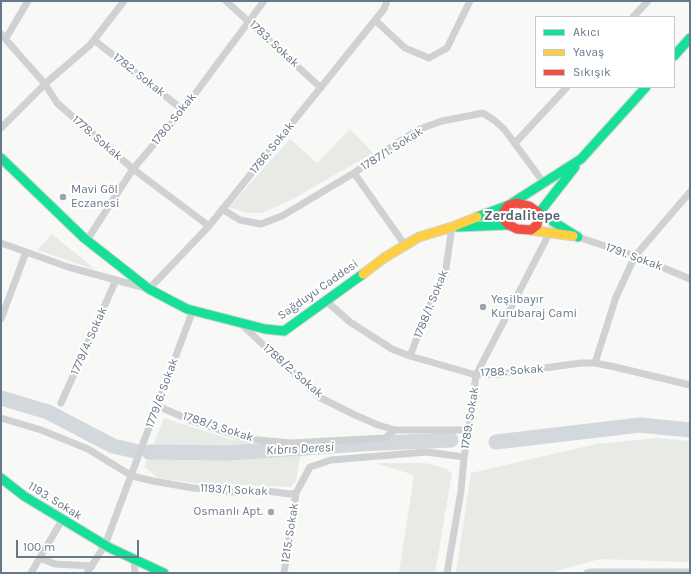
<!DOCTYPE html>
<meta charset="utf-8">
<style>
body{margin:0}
#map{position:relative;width:691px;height:574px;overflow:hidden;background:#f8f8f7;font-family:Karla,sans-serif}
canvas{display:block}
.frame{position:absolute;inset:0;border:2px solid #677888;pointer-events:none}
.legend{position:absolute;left:535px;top:16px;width:140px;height:72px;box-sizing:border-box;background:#fff;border:1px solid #c2c9cf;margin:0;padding:5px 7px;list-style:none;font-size:12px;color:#677888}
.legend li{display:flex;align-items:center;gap:8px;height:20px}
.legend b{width:20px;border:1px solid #c2c9cf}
.scale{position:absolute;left:16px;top:540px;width:123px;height:18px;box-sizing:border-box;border:2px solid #677888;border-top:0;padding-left:5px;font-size:12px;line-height:14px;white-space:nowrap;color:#677888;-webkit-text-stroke:3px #fff;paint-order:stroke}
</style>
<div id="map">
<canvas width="691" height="574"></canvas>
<div class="frame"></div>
<ul class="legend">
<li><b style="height:5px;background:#16e098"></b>Akıcı</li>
<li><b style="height:5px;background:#ffcf43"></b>Yavaş</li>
<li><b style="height:5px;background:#f24e42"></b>Sıkışık</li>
</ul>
<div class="scale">100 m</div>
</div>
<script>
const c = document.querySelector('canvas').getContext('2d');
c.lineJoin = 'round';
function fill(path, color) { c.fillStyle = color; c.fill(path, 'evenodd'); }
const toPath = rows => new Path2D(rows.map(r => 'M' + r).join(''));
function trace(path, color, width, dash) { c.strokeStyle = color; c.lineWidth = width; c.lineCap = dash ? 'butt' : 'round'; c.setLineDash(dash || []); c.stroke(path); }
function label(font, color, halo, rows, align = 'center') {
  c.font = font + ' Karla,sans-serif'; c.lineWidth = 4; c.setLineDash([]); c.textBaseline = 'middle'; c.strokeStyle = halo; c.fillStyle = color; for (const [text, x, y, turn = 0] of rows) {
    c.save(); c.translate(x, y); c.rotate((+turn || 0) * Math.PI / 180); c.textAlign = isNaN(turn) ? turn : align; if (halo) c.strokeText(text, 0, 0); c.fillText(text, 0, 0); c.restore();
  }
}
const green = toPath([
 [350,129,373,153,289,201,262,213,247,213,229,207,290,139,317,163],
 [52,234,96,270,37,250],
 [164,418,226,438,266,446,312,448,313,455,300,457,296,481,291,487,196,483,158,478,144,467],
 [657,438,690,441,690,562,600,559,549,573,456,573,471,473,596,444],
 [375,463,425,463,444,468,452,473,435,573,399,573,414,475]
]);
const river = toPath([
 [1,398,48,412,113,446,135,451],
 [496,442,640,425,690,430],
 [149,452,229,453,361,444,451,440]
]);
const street = toPath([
 [226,1,321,88],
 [633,17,648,1],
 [375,20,405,48,429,58,447,48,470,1],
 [1,34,45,84,57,103,133,169,209,226],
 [6,38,28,1],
 [94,40,183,110],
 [1,128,45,84,90,45,124,1],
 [515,143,567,87],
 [354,173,405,245],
 [222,209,240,220,261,224,282,216,354,173,403,139,420,129,442,121,483,113,494,120,504,129,544,183],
 [578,237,635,256,690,279],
 [87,240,133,169,183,110,264,1],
 [1,243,68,267,149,289,209,226,384,9,387,1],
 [326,301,350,322,392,349,410,356,476,375,500,374,581,363,595,363,615,367,690,385],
 [1,319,26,252],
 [240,323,319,397,355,415,378,425,395,430,469,430],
 [410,356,428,309,445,275,452,227],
 [595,363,616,297,635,256,690,192],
 [61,403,116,280],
 [160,407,192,421,247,439,291,443,385,438,395,430],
 [1,418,41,430,88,449,132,476,153,481,193,488,232,492,267,491,290,494,296,493,310,467,331,460,427,452,464,457],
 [40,558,55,564,92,566],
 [134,560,135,573],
 [31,573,62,520],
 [87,573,105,545,193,310],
 [284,573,296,493],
 [447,573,461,491,464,457,469,430,476,375,550,232],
 [587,573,591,572,690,572]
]);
const fast = toPath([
 [674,56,690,38],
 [1,158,84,238,149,289,187,309,265,329,284,331,363,274],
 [575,167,539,213,578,237],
 [477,217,509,205,581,159,646,87],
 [458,227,509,225],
 [1,478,24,496,110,548,164,573]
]);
const slow = toPath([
 [531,230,573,236],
 [363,274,384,258,419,237,452,227,477,217]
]);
const jam = toPath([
 [517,203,529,206,539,213,537,225,531,230,517,229,509,225,505,221,504,211,509,205,517,203]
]);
const markers = [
 [63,197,4,"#9aa5af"],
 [483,307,4,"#9aa5af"],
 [271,512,4,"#9aa5af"]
];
const streetNames = [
 ["1783. Sokak",274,44,43],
 ["1782. Sokak",139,75,38],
 ["1780. Sokak",174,119,-51],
 ["1778. Sokak",97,138,41],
 ["1786. Sokak",272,148,-51],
 ["1787/1. Sokak",392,149,-32],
 ["1791. Sokak",634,257,20],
 ["Sağduyu Caddesi",318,290,-35],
 ["1788/1. Sokak",431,304,-68],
 ["1779/4. Sokak",89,341,-66],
 ["1788/2. Sokak",293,371,41],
 ["1788. Sokak",512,371,-4],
 ["1779/6. Sokak",162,393,-70],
 ["1789. Sokak",470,418,-81],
 ["1788/3 Sokak",218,427,18],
 ["1193/1 Sokak",234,490,3],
 ["1193. Sokak",55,501,32],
 ["1215. Sokak",290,533,-81]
];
const poiNames = [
 ["Mavi Göl",71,190],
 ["Eczanesi",71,204],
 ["Yeşilbayır",491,300],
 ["Kurubaraj Cami",491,314],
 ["Osmanlı Apt.",263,512,"right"]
];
const waterNames = [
 ["Kıbrıs Deresi",300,449,-3]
];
const quarterNames = [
 ["Zerdalitepe",522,216]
];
fill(green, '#e8ebe5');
trace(river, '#d2d8db', 15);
trace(fast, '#d3d5d6', 11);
trace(slow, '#d3d5d6', 11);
trace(jam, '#d3d5d6', 11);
trace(street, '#cfd1d2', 7);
trace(fast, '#16e098', 9);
trace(slow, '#ffcf43', 9);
trace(jam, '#f24e42', 9);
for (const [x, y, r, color] of markers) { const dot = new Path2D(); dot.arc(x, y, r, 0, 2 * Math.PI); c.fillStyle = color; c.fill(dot); trace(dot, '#fff', 1.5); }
label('12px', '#677888', '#fff', streetNames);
label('12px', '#677888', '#fff', poiNames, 'left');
label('italic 13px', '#637983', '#fff', waterNames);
label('bold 14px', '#55626d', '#fff', quarterNames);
</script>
